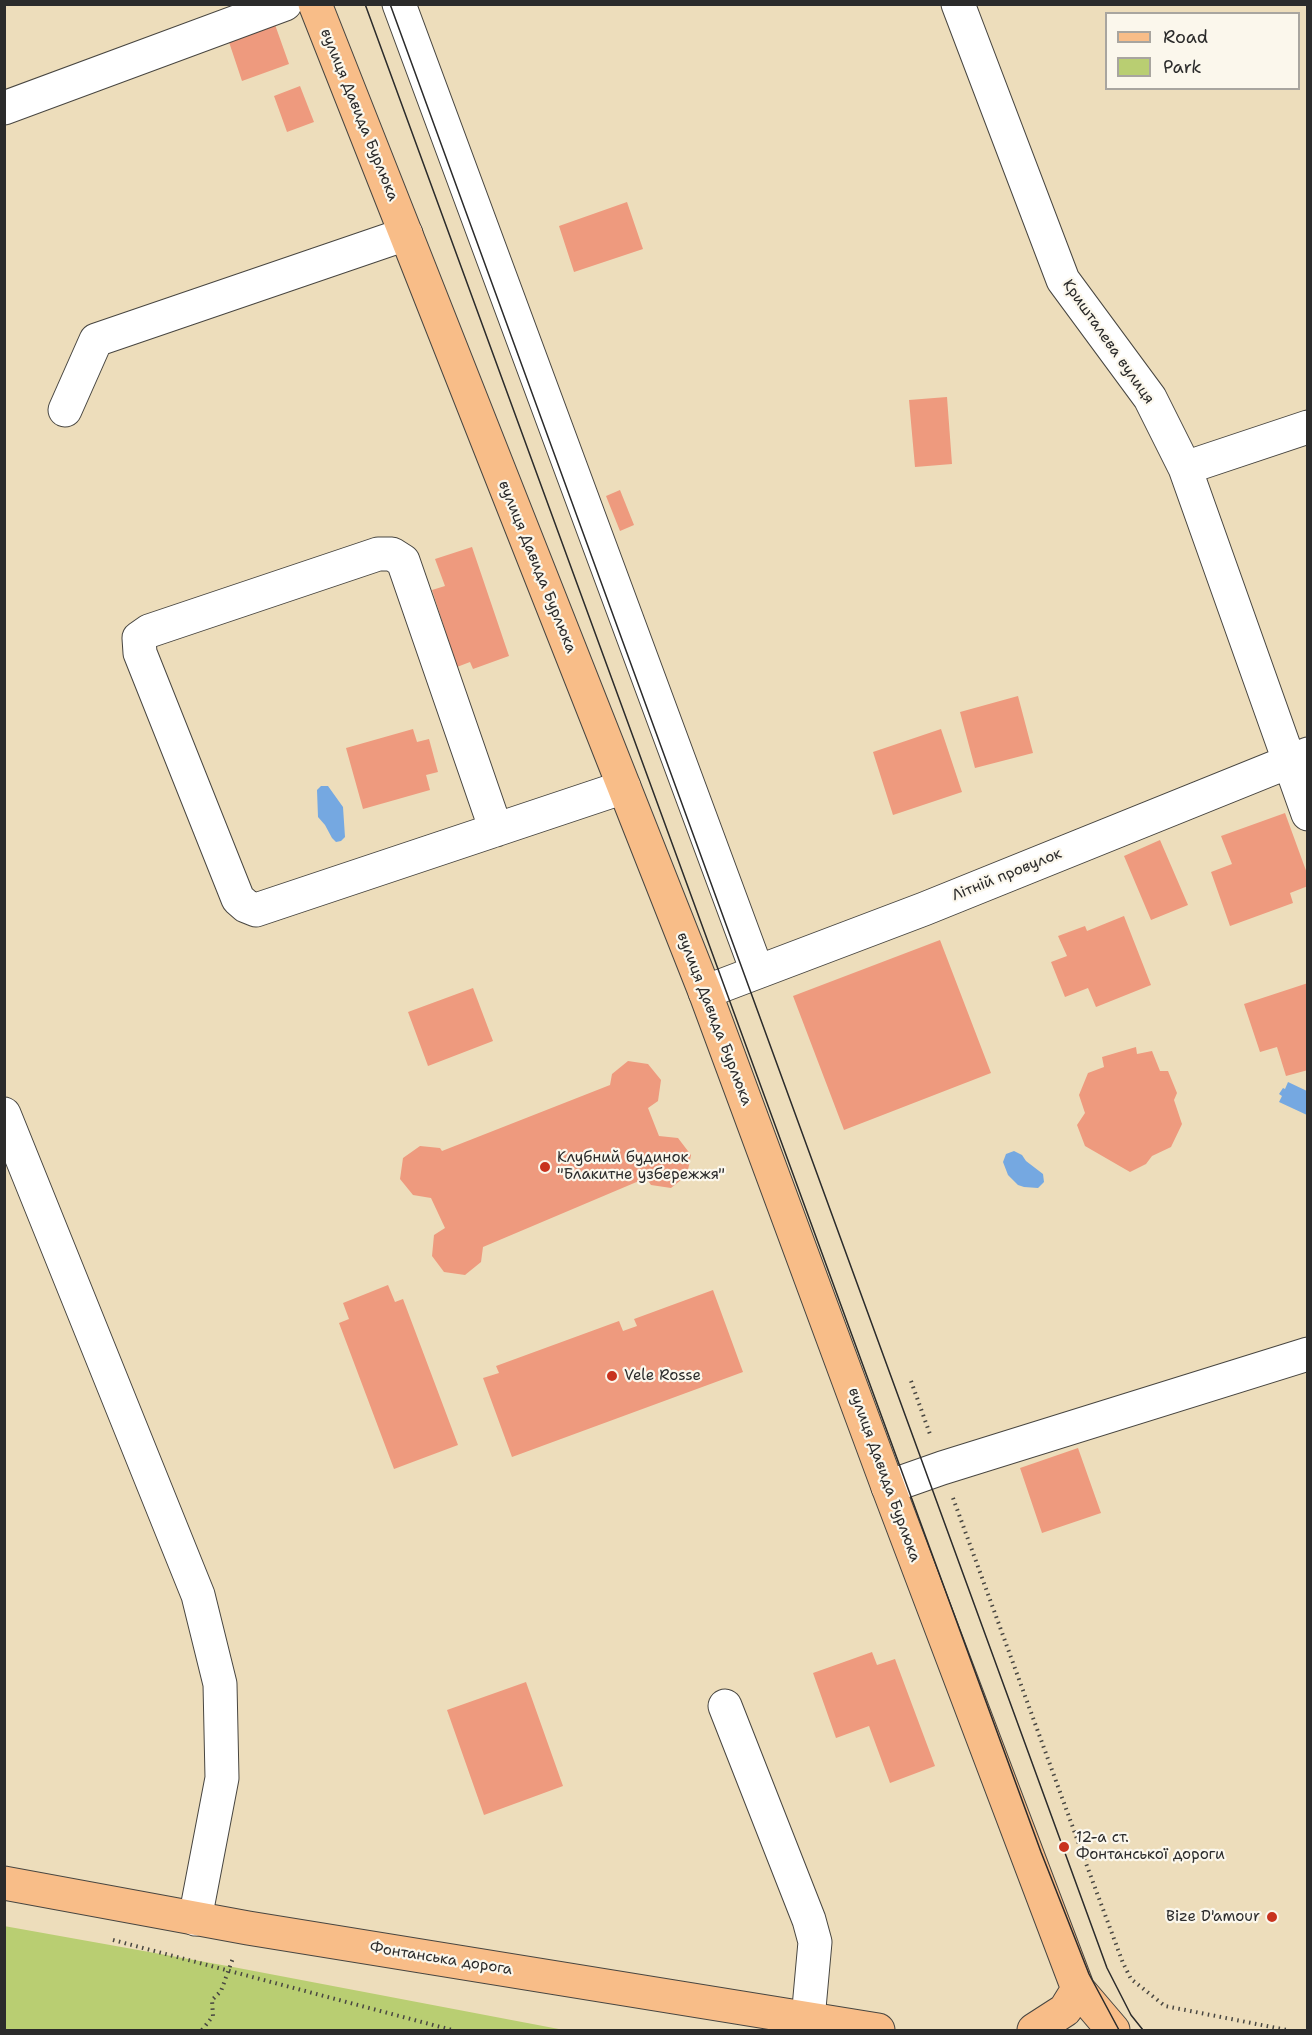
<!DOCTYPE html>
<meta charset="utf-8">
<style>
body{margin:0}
#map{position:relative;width:1312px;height:2035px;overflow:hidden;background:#edddbb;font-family:"Shantell Sans",sans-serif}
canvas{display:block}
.frame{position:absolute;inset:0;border:6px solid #2b2b2b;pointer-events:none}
.legend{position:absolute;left:1105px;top:12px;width:195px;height:78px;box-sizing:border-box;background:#fbf7ec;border:2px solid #a8a59f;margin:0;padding:8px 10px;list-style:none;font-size:18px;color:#2b2b2b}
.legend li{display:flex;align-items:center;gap:12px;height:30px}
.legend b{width:30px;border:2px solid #a8a59f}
</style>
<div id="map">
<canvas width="1312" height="2035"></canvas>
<div class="frame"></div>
<ul class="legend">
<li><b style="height:8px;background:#f8bd88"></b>Road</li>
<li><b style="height:16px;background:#b9ce72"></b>Park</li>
</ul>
</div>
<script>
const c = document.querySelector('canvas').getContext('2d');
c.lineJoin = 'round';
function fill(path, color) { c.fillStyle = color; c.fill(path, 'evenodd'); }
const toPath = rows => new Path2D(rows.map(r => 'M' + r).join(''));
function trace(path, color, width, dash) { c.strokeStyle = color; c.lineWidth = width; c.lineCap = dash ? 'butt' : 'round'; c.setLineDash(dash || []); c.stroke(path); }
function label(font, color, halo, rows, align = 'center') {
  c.font = font + ' "Shantell Sans",sans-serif'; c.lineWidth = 4.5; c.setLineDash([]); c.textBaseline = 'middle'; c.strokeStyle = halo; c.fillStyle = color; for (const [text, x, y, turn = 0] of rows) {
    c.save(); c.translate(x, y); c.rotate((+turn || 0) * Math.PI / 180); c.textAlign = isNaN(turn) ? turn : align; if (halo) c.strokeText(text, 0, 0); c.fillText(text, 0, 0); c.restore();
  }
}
const green = toPath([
 [4,1926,233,1967,564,2030,5,2030]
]);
const water = toPath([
 [321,786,328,786,343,807,345,837,341,841,336,842,332,838,325,825,318,817,317,790],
 [1288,1082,1307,1091,1307,1115,1279,1102,1282,1096,1279,1094,1283,1088,1285,1089],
 [1014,1151,1022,1155,1026,1161,1043,1174,1044,1182,1038,1188,1024,1187,1018,1185,1008,1175,1003,1162,1006,1154]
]);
const building = toPath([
 [273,19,289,64,242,81,227,36],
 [300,86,314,122,287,132,274,96],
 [627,202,643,249,574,272,559,226],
 [947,397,952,464,915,467,909,400],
 [620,490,634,525,620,531,606,496],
 [472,547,509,656,473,669,470,662,457,667,432,590,445,586,435,559],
 [1018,696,1033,753,975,768,960,712],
 [413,729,417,742,429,739,438,772,426,775,430,790,363,809,346,748],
 [941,729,962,792,893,815,873,752],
 [1285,813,1308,876,1308,886,1290,893,1293,903,1230,926,1211,872,1232,864,1221,836],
 [1160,840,1188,905,1151,920,1124,856],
 [1124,916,1151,985,1096,1007,1088,988,1065,997,1051,962,1067,956,1058,936,1085,926,1087,931],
 [940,940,991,1073,844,1130,793,996],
 [1308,983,1308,1070,1286,1076,1277,1047,1260,1052,1244,1004],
 [473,988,493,1041,428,1066,408,1012],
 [1136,1047,1137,1054,1152,1051,1160,1071,1168,1071,1177,1093,1174,1100,1182,1124,1171,1147,1152,1156,1146,1164,1130,1172,1085,1146,1077,1125,1085,1113,1079,1095,1088,1073,1104,1067,1102,1057],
 [628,1061,648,1064,661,1080,658,1101,648,1108,659,1136,678,1138,691,1155,687,1175,671,1188,651,1185,646,1178,483,1247,481,1262,465,1275,444,1272,432,1256,434,1235,445,1228,431,1198,413,1195,400,1179,403,1158,420,1146,440,1148,442,1151,610,1085,612,1074],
 [388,1285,395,1302,403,1299,458,1445,394,1469,339,1323,349,1319,343,1303],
 [713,1290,743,1372,512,1457,483,1378,499,1373,496,1366,619,1321,623,1331,637,1326,634,1319],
 [1078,1448,1101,1513,1042,1533,1020,1468],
 [872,1652,877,1665,895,1659,935,1766,890,1783,869,1726,836,1738,813,1673],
 [526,1682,563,1786,484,1815,447,1710]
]);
const path = toPath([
 [911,1381,931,1437],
 [953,1498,1084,1858,1123,1963,1131,1979,1165,2006,1287,2030],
 [113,1940,452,2030],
 [202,2030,213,2016,212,2000,221,1991,233,1958]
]);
const minor = toPath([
 [399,4,757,971],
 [958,4,1063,280,1150,398,1185,468,1308,814],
 [4,108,285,4],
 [65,410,96,340,406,234],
 [1185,468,1308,427],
 [496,830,403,561,392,554,378,554,149,631,139,638,140,653,238,899,246,906,256,910,624,787],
 [705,992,924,909,1308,754],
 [4,1114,198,1595,220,1684,222,1778,195,1919],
 [888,1487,942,1468,1308,1354],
 [725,1706,809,1920,815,1942,808,2019]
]);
const major = toPath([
 [315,4,705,992,888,1487,1078,1989,1113,2030],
 [4,1883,248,1928,878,2030],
 [1034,2030,1065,2010,1078,1989]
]);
const tram = toPath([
 [365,4,1041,1852,1089,1974,1119,2030],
 [390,4,1107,1968,1131,2015,1143,2030]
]);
const markers = [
 [545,1167,6,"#c8321e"],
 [612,1376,6,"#c8321e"],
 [1064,1847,6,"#c8321e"],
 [1272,1917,6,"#c8321e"]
];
const streetNames = [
 ["вулиця Давида Бурлюка",359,115,68],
 ["Кришталева вулиця",1108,342,55],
 ["вулиця Давида Бурлюка",537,567,68],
 ["Літній провулок",1007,875,-22],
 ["вулиця Давида Бурлюка",714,1019,69],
 ["вулиця Давида Бурлюка",884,1475,70],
 ["Фонтанська дорога",441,1959,9]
];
const poiNames = [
 ["Клубний будинок",557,1158],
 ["\"Блакитне узбережжя\"",557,1175],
 ["Vele Rosse",624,1376],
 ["12-а ст.",1076,1838],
 ["Фонтанської дороги",1076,1855],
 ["Bize D'amour",1260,1917,"right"]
];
fill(green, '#b9ce72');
fill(water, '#75a8e1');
fill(building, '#ee9a7e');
trace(minor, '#484641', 35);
trace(major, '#484641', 35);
trace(path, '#484641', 4, [1.5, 4.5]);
trace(minor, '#fff', 33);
trace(major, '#f8bd88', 33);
trace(tram, '#2b2b2b', 1.5);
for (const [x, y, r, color] of markers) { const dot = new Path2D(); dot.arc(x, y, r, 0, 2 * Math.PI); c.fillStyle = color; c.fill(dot); trace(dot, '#fbf7ec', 2); }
label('15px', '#2b2b2b', '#fbf7ec', streetNames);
label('15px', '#2b2b2b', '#fbf7ec', poiNames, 'left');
</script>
